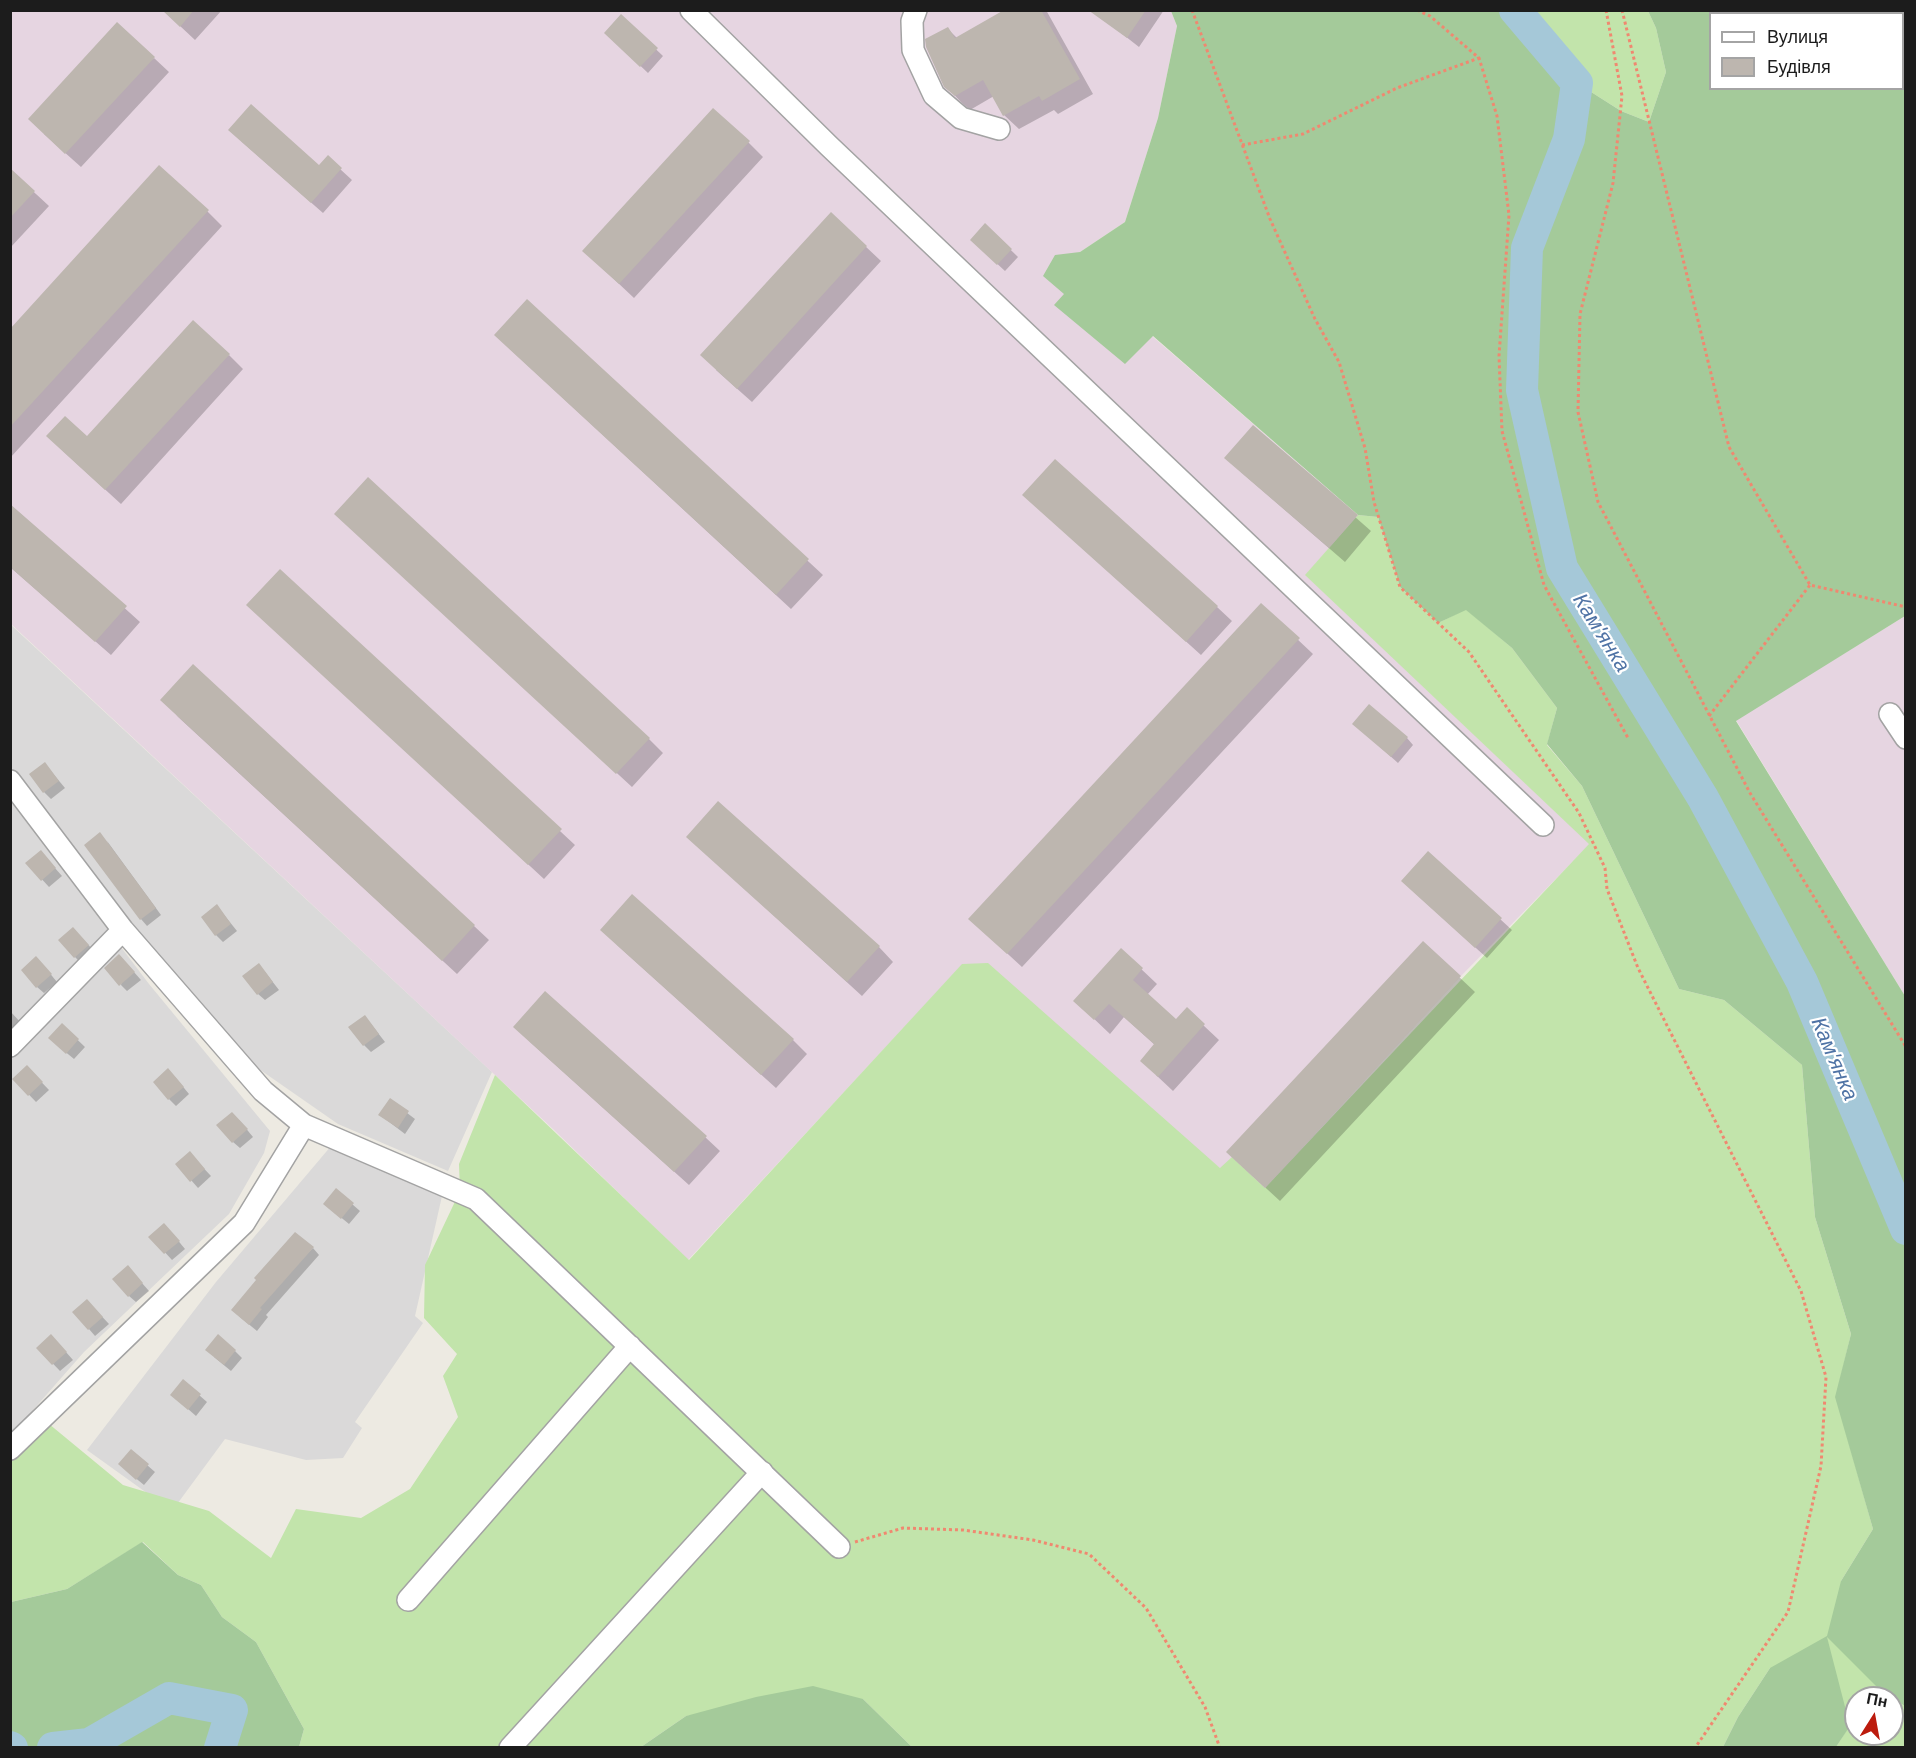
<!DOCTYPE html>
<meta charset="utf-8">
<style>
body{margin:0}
#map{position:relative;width:1916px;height:1758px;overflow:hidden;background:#edeae2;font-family:"Work Sans",sans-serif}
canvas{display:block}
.frame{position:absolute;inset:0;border:12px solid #1c1c1c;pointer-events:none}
.legend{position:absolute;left:1709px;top:12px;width:195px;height:78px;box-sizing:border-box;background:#fff;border:2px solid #a4a4a4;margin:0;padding:8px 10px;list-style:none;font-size:18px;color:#1c1c1c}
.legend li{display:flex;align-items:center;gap:12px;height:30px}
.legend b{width:30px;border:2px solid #a4a4a4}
.north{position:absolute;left:1844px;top:1686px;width:60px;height:60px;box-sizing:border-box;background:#fff;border:2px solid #a4a4a4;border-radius:50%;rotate:11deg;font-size:16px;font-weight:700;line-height:24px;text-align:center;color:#1c1c1c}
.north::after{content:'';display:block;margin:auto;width:21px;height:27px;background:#bc1b0d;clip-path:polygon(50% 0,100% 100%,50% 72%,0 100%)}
</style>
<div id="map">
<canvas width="1916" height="1758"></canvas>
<div class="frame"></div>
<ul class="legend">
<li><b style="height:8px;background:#fff"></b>Вулиця</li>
<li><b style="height:16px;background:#bdb6af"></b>Будівля</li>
</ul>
<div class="north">Пн</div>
</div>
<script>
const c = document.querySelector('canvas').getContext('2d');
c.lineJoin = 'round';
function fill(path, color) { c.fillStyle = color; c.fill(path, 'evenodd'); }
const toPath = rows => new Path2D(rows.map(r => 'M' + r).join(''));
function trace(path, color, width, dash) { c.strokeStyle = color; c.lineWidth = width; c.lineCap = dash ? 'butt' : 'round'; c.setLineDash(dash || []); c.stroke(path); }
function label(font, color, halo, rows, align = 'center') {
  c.font = font + ' "Work Sans",sans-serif'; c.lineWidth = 4.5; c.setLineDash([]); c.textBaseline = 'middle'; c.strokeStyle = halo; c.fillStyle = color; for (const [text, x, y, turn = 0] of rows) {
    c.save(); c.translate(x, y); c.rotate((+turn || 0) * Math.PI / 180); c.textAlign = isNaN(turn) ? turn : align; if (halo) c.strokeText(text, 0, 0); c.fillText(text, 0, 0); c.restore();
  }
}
const residential = toPath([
 [10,624,492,1072,448,1171,338,1124,246,1060,135,933,11,767],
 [11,802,149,984,270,1131,264,1153,229,1214,84,1352,11,1435],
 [337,1139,442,1196,415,1316,423,1323,355,1422,362,1428,343,1458,306,1460,225,1439,172,1511,87,1450,216,1282]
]);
const industrial = toPath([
 [10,11,1171,11,1177,26,1158,118,1125,222,1080,252,1152,336,1358,515,1306,575,1590,844,1461,976,1265,1188,1232,1158,1221,1169,963,964,688,1260,553,1129,11,624],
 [1905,616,1905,996,1736,720]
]);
const grass = toPath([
 [1515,11,1648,11,1656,28,1666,72,1649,122,1621,111,1577,83],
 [1358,515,1378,517,1400,587,1438,623,1466,609,1512,648,1557,708,1547,745,1582,786,1679,989,1724,1000,1802,1065,1815,1217,1851,1334,1836,1397,1873,1529,1841,1581,1884,1694,1891,1698,1856,1698,1856,1734,1892,1734,1892,1698,1905,1706,1905,1747,1836,1747,1850,1725,1770,1668,1738,1717,1723,1747,912,1747,863,1699,686,1716,641,1747,299,1747,304,1729,256,1642,222,1617,201,1585,178,1575,143,1542,67,1589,11,1602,10,1449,43,1419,123,1485,209,1511,271,1558,296,1509,361,1518,410,1489,458,1417,443,1376,457,1354,424,1318,425,1265,460,1191,459,1164,495,1075,689,1260,962,964,988,963,1220,1168,1232,1157,1265,1188,1589,844,1305,575]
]);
const forest = toPath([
 [1171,11,1515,11,1577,83,1621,111,1649,122,1666,72,1656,28,1648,11,1905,11,1905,616,1736,721,1905,996,1905,1706,1884,1694,1827,1637,1850,1726,1836,1747,1723,1747,1738,1717,1770,1668,1827,1636,1841,1581,1873,1529,1835,1397,1851,1334,1815,1217,1802,1065,1724,1000,1679,989,1582,786,1547,744,1557,708,1512,648,1466,610,1438,623,1400,587,1378,517,1358,515,1153,336,1125,364,1054,305,1064,294,1043,276,1055,255,1080,252,1125,222,1158,118,1177,26],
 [1710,14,1902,14,1902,88,1710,88],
 [142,1542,178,1575,201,1585,222,1617,256,1642,304,1729,299,1747,11,1747,11,1602,67,1589],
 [813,1686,863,1699,912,1747,641,1747,686,1716,756,1697]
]);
const shadow = toPath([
 [163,10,222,10,195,40],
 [1007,10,1046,10,1093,94,1058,114,1054,110,1019,129,1004,115,994,96,970,110,961,102,946,86,948,29,957,38],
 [1107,10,1164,10,1139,47,1102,18],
 [621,16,663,56,648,73,606,33],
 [154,58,169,72,81,167,44,134],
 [241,141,320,167,328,158,352,180,323,213],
 [748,142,763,157,634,298,599,265],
 [10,170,49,206,10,248],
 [207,211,222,226,10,458,10,331],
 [831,214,881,261,752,402,716,370],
 [985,225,1018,257,1005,271,978,246],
 [527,301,823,575,791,609,510,349],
 [229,355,243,369,121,504,63,451],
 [1253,427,1371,531,1345,562,1241,472],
 [1039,509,1217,607,1232,621,1201,655],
 [16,510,140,622,111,655,10,567],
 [351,528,649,739,663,753,632,787],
 [280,571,575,845,544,879,263,619],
 [1261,605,1313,654,1022,967,985,933],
 [176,715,474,926,489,940,457,974],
 [1361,730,1407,738,1413,745,1398,763],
 [45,764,65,788,51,799,44,792],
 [688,837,879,947,893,962,862,996],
 [107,841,161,915,147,926,141,919],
 [1428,853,1512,930,1487,958,1414,892],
 [47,859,62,876,49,887,27,863],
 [217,906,237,931,223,942,216,935],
 [80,936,95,952,82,964,75,957],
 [1423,943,1475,992,1280,1201,1243,1167],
 [616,944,793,1040,807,1054,776,1088],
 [1121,950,1157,984,1147,995,1176,1022,1187,1010,1219,1040,1173,1091,1156,1075,1155,1045,1124,1017,1110,1034,1090,1015],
 [126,963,141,980,127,991,121,985],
 [43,965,57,982,44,993,37,987],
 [265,972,279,990,265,1000,258,994],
 [10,1011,22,1024,10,1034],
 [371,1024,385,1042,371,1052,364,1045],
 [62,1025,85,1047,74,1059,57,1045],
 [529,1041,705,1137,720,1151,689,1185],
 [27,1067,49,1090,36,1102,14,1079],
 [175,1077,189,1094,176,1106,169,1099],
 [390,1100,415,1119,405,1134,380,1115],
 [239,1120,253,1137,240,1148,233,1142],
 [196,1160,211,1176,198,1188,177,1164],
 [336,1190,360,1211,349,1224,332,1210],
 [171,1232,185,1249,172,1260,151,1237],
 [313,1248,319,1255,266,1315,268,1317,257,1331,240,1317],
 [134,1274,149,1291,136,1302,129,1296],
 [94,1308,109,1324,95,1336,89,1329],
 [58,1343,73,1360,60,1371,38,1348],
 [235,1351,242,1358,231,1371,214,1357],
 [183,1381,207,1402,196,1416,179,1401],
 [131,1451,155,1472,144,1485,127,1471]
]);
const river = toPath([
 [1515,10,1577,83,1569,139,1527,248,1522,390,1562,568,1703,798,1802,982,1906,1229],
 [10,1747,12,1748],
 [53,1748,89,1744,169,1698,232,1710,220,1748]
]);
const building = toPath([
 [162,10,194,10,180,27],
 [1004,10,1041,10,1080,79,1042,101,1039,96,1003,116,983,80,955,96,944,87,926,47,925,39,948,27,955,38],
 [1088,10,1146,10,1127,38],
 [621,14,658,48,640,67,604,33],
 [117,22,155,57,65,154,28,119],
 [251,104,319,165,328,155,342,168,311,203,228,130],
 [713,108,750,141,619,284,582,251],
 [159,165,209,210,10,427,10,329],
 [10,168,35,191,10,218],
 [831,212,867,246,737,389,700,355],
 [985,223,1012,249,997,265,970,240],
 [527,299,809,559,776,595,494,335],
 [193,320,230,354,105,490,46,436,65,416,87,436],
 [1253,425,1358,515,1329,548,1224,458],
 [1055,459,1218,606,1186,642,1022,495],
 [368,477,650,738,616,774,334,514],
 [10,504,127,606,95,642,10,567],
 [280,569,562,829,528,865,246,605],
 [1261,603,1300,638,1007,954,968,919],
 [193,664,475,925,442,961,160,700],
 [1369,704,1408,737,1391,757,1352,724],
 [45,762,59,781,43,793,29,774],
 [718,801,880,946,847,982,686,837],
 [100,832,156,908,140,920,84,845],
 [41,850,56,868,41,881,25,863],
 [1428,851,1502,918,1475,948,1401,881],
 [632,894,794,1039,761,1075,600,930],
 [217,904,231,924,215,936,201,917],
 [73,927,89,945,74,958,58,940],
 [1423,941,1461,976,1265,1188,1226,1152],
 [1121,948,1143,968,1133,980,1176,1019,1187,1007,1205,1024,1158,1077,1140,1061,1154,1044,1109,1004,1094,1020,1073,1001],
 [119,954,135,972,119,986,104,968],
 [36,956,52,974,36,988,21,970],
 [259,963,273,982,257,995,242,976],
 [545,991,707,1136,674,1172,513,1027],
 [365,1015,379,1034,363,1046,348,1027],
 [62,1023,79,1039,66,1054,48,1038],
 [27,1065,43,1082,28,1096,12,1079],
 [168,1068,184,1087,168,1100,153,1082],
 [390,1098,409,1111,398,1128,378,1115],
 [232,1112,248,1129,232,1143,216,1125],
 [190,1151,205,1169,190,1182,175,1164],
 [336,1188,354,1203,341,1219,323,1204],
 [164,1223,180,1241,164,1254,148,1237],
 [295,1232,314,1247,260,1308,262,1309,249,1325,231,1310,256,1280,254,1278],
 [128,1265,143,1283,128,1297,112,1279],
 [87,1299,103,1317,88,1330,72,1312],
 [51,1334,67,1352,52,1365,36,1348],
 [218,1334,236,1350,224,1365,205,1350],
 [183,1379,201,1394,188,1410,170,1395],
 [131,1449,149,1464,136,1480,118,1464]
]);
const path = toPath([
 [1192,10,1270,219,1315,319,1339,362,1365,448,1374,502,1400,587,1469,652,1579,813,1605,868,1607,889,1638,968,1801,1291,1826,1377,1821,1466,1788,1612,1695,1748],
 [1417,10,1430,16,1479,58,1497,116,1509,215,1499,356,1502,431,1544,585,1628,738],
 [1606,10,1622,96,1613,183,1580,314,1578,412,1598,502,1750,793,1906,1047],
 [1622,10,1729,447,1810,585,1906,607],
 [1242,145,1303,134,1397,88,1479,58],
 [1709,716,1810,585],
 [855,1542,903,1528,963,1530,1033,1540,1089,1554,1146,1608,1205,1707,1220,1748]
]);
const minor = toPath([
 [691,10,829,146,1543,825],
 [916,10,912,21,913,50,934,95,961,118,999,129],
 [1890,714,1906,738],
 [10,781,123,930,263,1091,304,1125,244,1223,10,1449],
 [10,1046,123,930],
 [304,1125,476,1199,839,1547],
 [408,1600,630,1346],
 [510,1748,762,1472]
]);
const waterNames = [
 ["Кам'янка",1601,633,58],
 ["Кам'янка",1834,1059,67]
];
fill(residential, '#dad9d9');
fill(industrial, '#e6d5e1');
fill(grass, '#c2e4ab');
fill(forest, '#a4ca9a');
fill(shadow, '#0003');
trace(river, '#a5c8d8', 32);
fill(building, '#bdb6af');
trace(minor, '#a3a3a3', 24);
trace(path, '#f08870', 3, [3, 3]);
trace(minor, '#fff', 21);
label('italic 21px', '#4f73a5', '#fff', waterNames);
</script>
